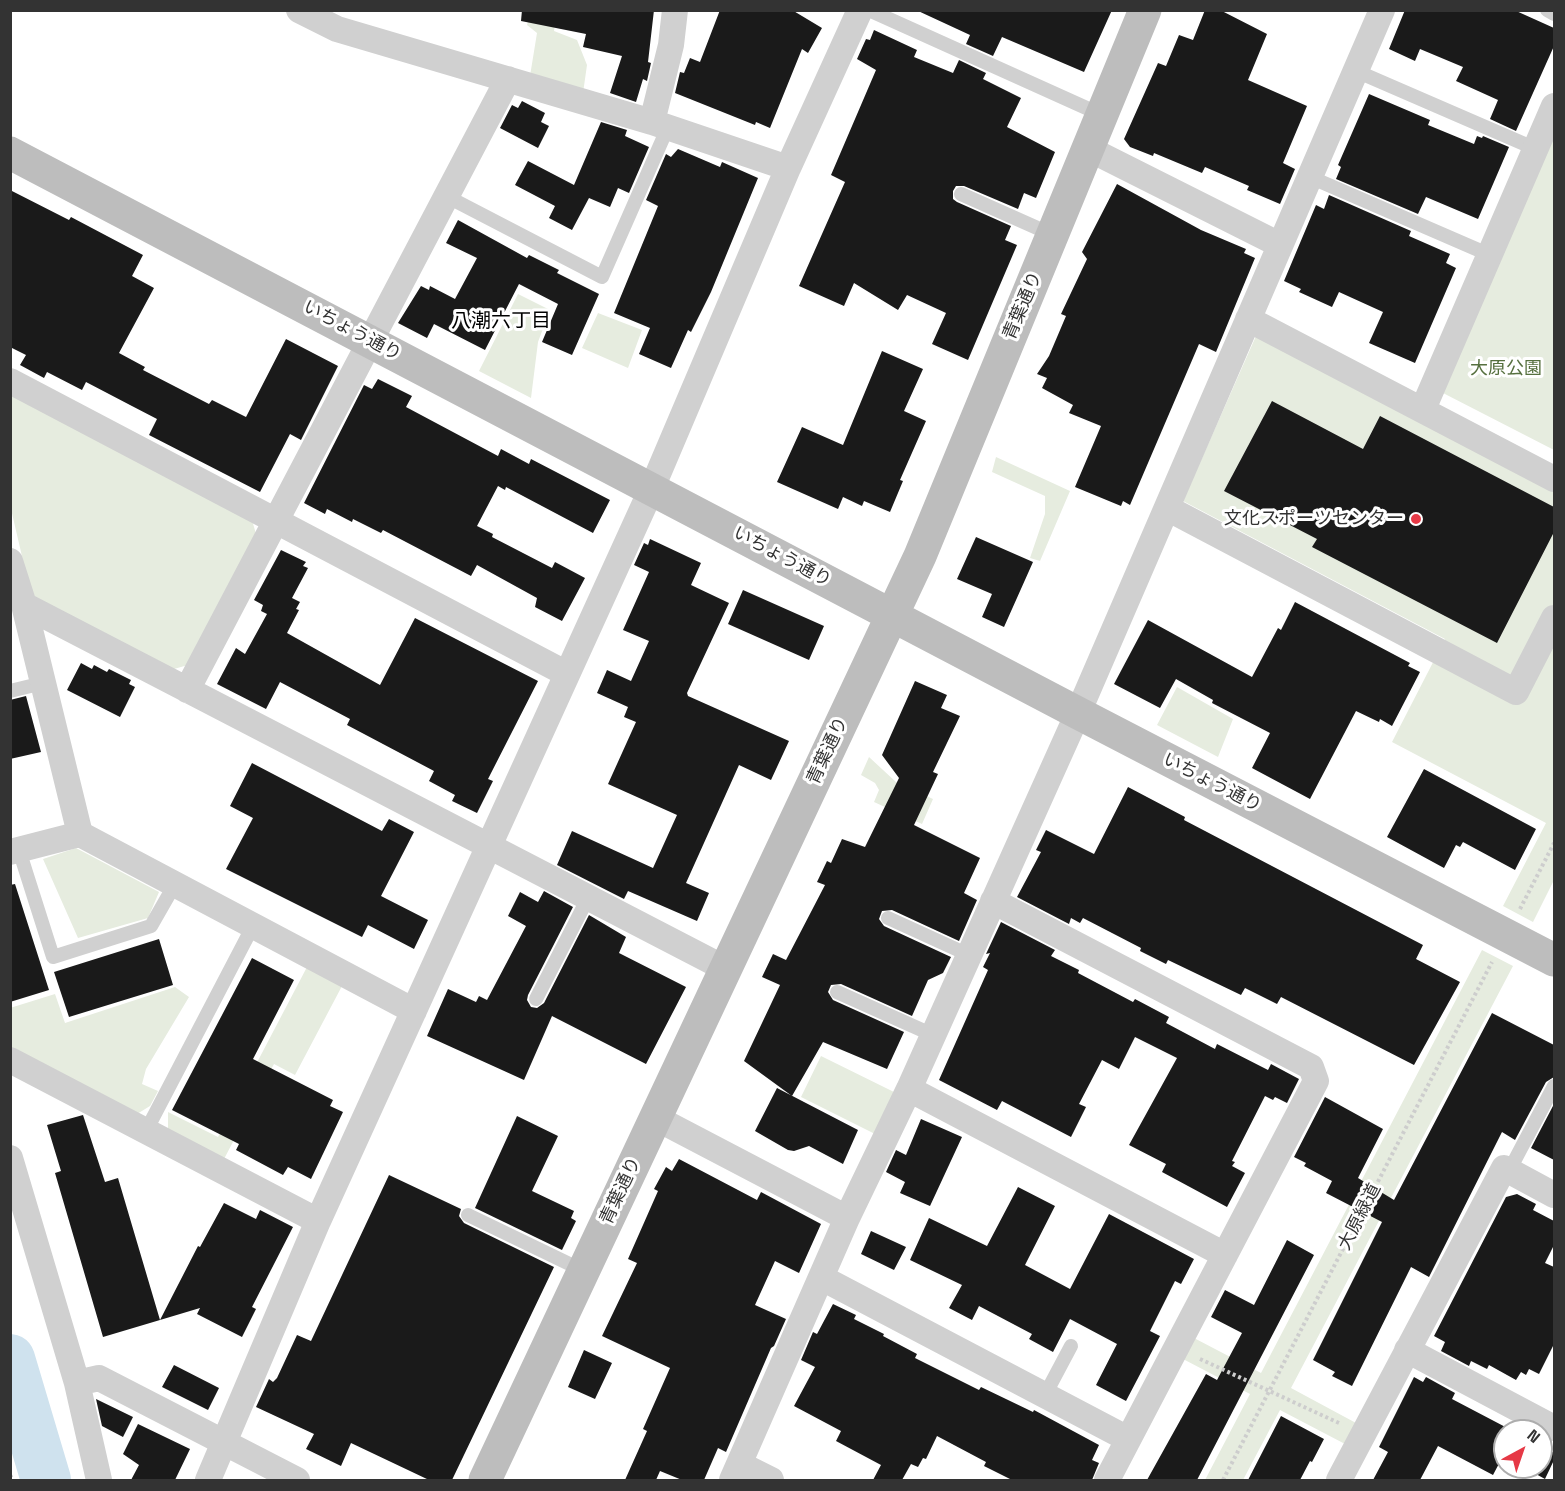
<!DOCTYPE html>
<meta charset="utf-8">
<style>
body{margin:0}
#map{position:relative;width:1565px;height:1491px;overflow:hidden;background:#fff;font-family:"Space Grotesk",sans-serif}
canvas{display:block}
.frame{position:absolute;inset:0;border:12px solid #333;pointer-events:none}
.north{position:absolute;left:1493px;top:1419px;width:60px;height:60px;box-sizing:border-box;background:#fff;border:2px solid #adadad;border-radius:50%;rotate:40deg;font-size:16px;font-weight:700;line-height:24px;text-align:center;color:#333}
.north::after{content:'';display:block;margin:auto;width:21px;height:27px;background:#e63946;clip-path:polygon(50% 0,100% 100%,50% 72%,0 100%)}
</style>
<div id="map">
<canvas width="1565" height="1491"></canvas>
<div class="frame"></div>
<div class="north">N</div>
</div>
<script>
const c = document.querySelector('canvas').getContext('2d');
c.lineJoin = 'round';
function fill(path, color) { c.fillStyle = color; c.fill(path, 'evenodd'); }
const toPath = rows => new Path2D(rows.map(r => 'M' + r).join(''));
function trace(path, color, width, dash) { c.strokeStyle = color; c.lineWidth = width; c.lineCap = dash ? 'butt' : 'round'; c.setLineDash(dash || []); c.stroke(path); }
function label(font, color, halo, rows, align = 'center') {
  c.font = font + ' "Space Grotesk","Noto Sans JP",sans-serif'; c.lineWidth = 6; c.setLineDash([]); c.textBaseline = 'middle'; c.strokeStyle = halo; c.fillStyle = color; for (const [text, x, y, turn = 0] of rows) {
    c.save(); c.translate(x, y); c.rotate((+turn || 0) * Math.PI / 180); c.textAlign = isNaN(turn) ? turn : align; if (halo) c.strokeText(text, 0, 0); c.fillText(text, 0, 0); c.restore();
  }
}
const green = toPath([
 [531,11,557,11,554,31,577,40,587,65,583,93,530,76,537,33,527,25],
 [1554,137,1554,450,1443,393],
 [518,294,550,310,538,342,531,398,479,371],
 [598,313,642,330,628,368,582,348],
 [1256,336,1554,492,1554,880,1533,922,1503,906,1546,823,1392,742,1445,639,1183,501],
 [10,394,252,520,256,534,188,665,174,669,31,595,11,509],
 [996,457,1070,491,1040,561,1030,558,1045,514,1045,496,992,472],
 [1177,687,1233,719,1218,757,1157,725],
 [869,757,896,782,933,799,922,824,874,802,879,790,875,783,861,775],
 [76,848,159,892,148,918,78,938,43,859],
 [1482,950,1513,966,1291,1388,1356,1423,1345,1444,1280,1410,1243,1480,1205,1480,1250,1394,1183,1359,1194,1338,1261,1373],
 [307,967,342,986,295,1075,274,1064,224,1159,168,1130,168,1112,218,1137],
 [175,987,189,997,146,1069,142,1084,158,1091,150,1106,137,1114,11,1048,10,1008,55,994,65,1023],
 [821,1056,894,1092,875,1134,801,1097]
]);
const river = toPath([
 [10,1359,46,1480]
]);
const building = toPath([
 [522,10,654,10,648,62,651,63,647,81,643,79,636,102,610,93,622,56,583,47,586,34,521,21],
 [720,10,792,10,822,28,808,53,802,49,770,128,756,122,755,125,675,93,680,72,684,73,690,58,700,62],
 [916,10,1112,10,1084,72,1002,37,993,56,966,44,970,35],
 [1205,10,1220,10,1267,34,1248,80,1307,106,1283,163,1295,169,1280,204,1247,190,1249,186,1205,167,1202,173,1154,153,1153,156,1130,147,1124,139,1158,63,1166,66,1179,35,1193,40],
 [1405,10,1514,10,1554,28,1554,46,1516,131,1490,119,1498,100,1456,81,1463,67,1420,49,1415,61,1389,49],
 [874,30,917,50,914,57,953,73,959,60,986,73,983,79,1021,98,1007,127,1055,152,1036,198,1024,193,1018,209,964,186,956,186,953,191,953,199,957,202,1011,226,1005,240,1017,245,968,360,932,344,946,313,907,295,898,310,854,283,844,306,799,286,845,182,831,175,876,70,857,59,866,39,870,40],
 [1369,94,1430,120,1428,125,1474,144,1477,136,1482,138,1483,136,1509,147,1478,219,1426,197,1418,214,1336,179,1341,167,1338,165],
 [522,101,545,113,541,122,549,126,538,148,500,128,512,105,518,108],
 [601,122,627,130,625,136,649,147,629,193,618,188,610,207,589,198,572,230,549,218,555,206,515,185,528,161,574,185],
 [678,149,720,167,722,162,758,178,711,292,691,332,688,330,671,368,639,354,650,328,614,313,658,206,646,200,666,154,671,157],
 [1117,184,1201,230,1246,249,1244,253,1255,258,1216,352,1199,344,1130,505,1123,501,1121,506,1075,487,1101,426,1069,413,1073,405,1042,388,1047,378,1037,374,1049,356,1066,316,1061,314,1087,259,1082,252],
 [10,190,69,220,71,217,143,255,132,276,154,288,119,353,145,367,143,370,209,404,212,400,246,417,286,339,338,366,301,440,290,434,260,492,149,435,157,419,130,405,86,382,82,390,47,372,44,378,20,365,26,355,10,347],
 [1329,195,1411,231,1409,236,1450,254,1446,263,1456,268,1415,363,1369,343,1383,312,1339,292,1332,307,1299,292,1301,289,1284,281,1316,205,1324,209],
 [458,220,527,258,529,255,559,270,557,273,599,294,572,355,542,342,558,304,519,284,485,350,434,324,427,338,398,323,421,286,429,290,430,286,455,299,477,258,446,243],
 [882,351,923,369,904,411,926,421,900,480,903,481,890,512,864,501,862,506,843,497,838,509,777,482,802,427,843,445],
 [378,379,412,396,406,407,498,456,501,449,529,464,531,459,610,500,593,533,506,487,505,490,498,486,477,526,493,534,492,537,552,568,555,562,585,578,562,621,535,607,537,598,477,565,471,576,383,530,381,533,353,519,352,522,327,509,325,514,304,503,364,385,372,389],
 [1272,401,1363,449,1380,416,1554,507,1554,532,1497,643,1312,547,1317,539,1224,491],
 [976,537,1033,562,1004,627,982,617,992,594,957,579],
 [650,539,701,563,691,585,729,603,687,693,688,696,789,741,771,780,739,765,686,883,709,893,697,921,628,891,624,899,557,865,572,831,653,868,677,815,608,784,636,722,624,717,628,707,597,693,607,670,631,681,649,641,623,630,649,572,634,565,644,543,648,545],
 [281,550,306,562,303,566,308,568,292,598,300,602,296,609,299,610,287,633,380,685,415,618,538,681,488,779,493,781,477,813,452,801,455,795,429,781,434,771,347,725,350,719,280,682,266,709,217,684,236,648,245,654,267,614,261,611,263,605,254,600],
 [743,590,824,626,809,660,728,624],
 [1295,602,1410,663,1408,666,1420,672,1392,726,1380,719,1379,722,1356,711,1310,799,1252,768,1270,733,1212,703,1213,700,1176,679,1160,708,1114,684,1148,620,1252,677,1278,628,1281,630],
 [81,663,92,669,94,665,107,672,109,669,131,680,129,684,135,687,120,717,67,690],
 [915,681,947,695,941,708,960,716,933,772,938,774,914,825,980,858,964,893,977,900,959,941,892,910,882,911,879,919,884,926,951,957,943,973,928,980,912,1016,841,984,831,985,828,992,833,1000,904,1032,887,1069,823,1042,792,1096,744,1061,780,985,762,977,773,954,786,960,825,885,817,882,827,861,831,863,842,839,865,847,899,778,882,755],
 [26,696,41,752,10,759,10,700],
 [252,763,382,831,389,819,414,832,381,896,428,920,414,949,368,925,362,937,226,869,253,818,230,806],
 [1424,769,1536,829,1515,870,1463,842,1460,847,1456,845,1444,868,1387,837],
 [1128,787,1185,817,1184,820,1423,945,1416,959,1460,982,1414,1065,1281,997,1277,1004,1245,988,1241,995,1168,960,1166,964,1140,951,1141,948,1083,918,1080,923,1071,918,1069,924,1017,897,1041,852,1036,850,1046,830,1094,854],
 [15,884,49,990,10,1002,10,885],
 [544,891,573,907,528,995,527,1000,531,1007,537,1008,544,1003,589,915,626,937,619,953,686,987,646,1064,552,1016,524,1080,427,1036,448,989,476,1002,479,996,487,1000,526,926,508,916,520,892,538,902],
 [1001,922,1055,950,1051,956,1079,970,1078,973,1133,1002,1135,999,1169,1017,1166,1023,1215,1049,1217,1044,1268,1070,1271,1064,1299,1079,1287,1103,1275,1097,1273,1100,1265,1096,1232,1161,1235,1162,1232,1166,1245,1173,1227,1207,1162,1172,1166,1164,1129,1145,1177,1058,1135,1037,1119,1069,1102,1060,1079,1104,1086,1107,1071,1137,1002,1101,997,1110,939,1080,988,970,983,967,990,953,986,954],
 [159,939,173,985,69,1017,54,972],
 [252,958,294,980,253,1059,333,1100,330,1106,343,1112,311,1179,288,1167,283,1175,236,1150,239,1144,172,1110],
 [1492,1013,1554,1045,1554,1077,1546,1082,1515,1140,1502,1132,1429,1277,1411,1267,1352,1386,1332,1376,1335,1372,1313,1360,1382,1222,1326,1193,1332,1181,1304,1166,1306,1163,1294,1157,1325,1097,1383,1129,1358,1178,1394,1200],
 [777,1088,858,1130,843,1164,809,1146,794,1151,788,1150,755,1131],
 [1554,1104,1554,1160,1531,1148],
 [83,1115,105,1182,118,1178,160,1320,103,1337,55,1173,61,1171,47,1125],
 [517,1116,558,1136,532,1191,574,1211,571,1218,576,1221,562,1250,475,1208],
 [921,1119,962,1137,930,1206,900,1193,905,1182,886,1172,896,1150,906,1155],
 [679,1159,757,1200,761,1192,821,1224,799,1273,775,1261,755,1305,786,1319,774,1346,771,1348,726,1452,718,1448,704,1480,682,1480,660,1471,656,1480,625,1480,647,1431,643,1429,670,1368,602,1336,637,1263,628,1259,658,1191,654,1189,666,1167,672,1171],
 [389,1175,461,1209,459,1216,464,1223,554,1267,452,1480,429,1480,351,1443,341,1466,306,1449,314,1434,256,1407,269,1379,273,1382,277,1378,297,1335,311,1341],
 [1018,1187,1055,1206,1025,1265,1070,1289,1109,1214,1194,1259,1181,1284,1175,1281,1150,1331,1160,1336,1126,1401,1096,1385,1117,1344,1070,1319,1053,1352,1029,1339,1032,1334,979,1306,972,1320,949,1308,962,1285,910,1260,929,1218,987,1246],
 [1517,1194,1536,1204,1533,1210,1554,1221,1554,1245,1545,1263,1554,1267,1554,1344,1539,1374,1529,1369,1526,1375,1521,1372,1516,1380,1489,1365,1487,1369,1471,1361,1469,1366,1441,1351,1445,1342,1434,1336,1506,1197],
 [224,1203,256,1219,260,1210,293,1227,252,1307,256,1309,242,1337,197,1314,200,1308,160,1320,198,1246,200,1247],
 [871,1231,906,1247,894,1270,861,1254],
 [1287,1240,1314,1255,1197,1480,1147,1480,1206,1374,1217,1380,1242,1333,1211,1317,1225,1290,1254,1305],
 [833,1304,856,1315,854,1319,884,1334,883,1336,917,1354,915,1358,979,1390,981,1387,1033,1412,1034,1410,1099,1445,1092,1460,1099,1463,1092,1480,1012,1480,984,1466,986,1462,937,1436,926,1459,923,1458,918,1467,911,1464,902,1480,873,1480,881,1465,836,1441,841,1431,794,1406,815,1367,801,1360,813,1332,817,1334],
 [584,1350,612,1363,595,1399,568,1387],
 [174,1365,219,1388,208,1410,162,1387],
 [1414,1377,1423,1382,1426,1377,1455,1393,1452,1399,1513,1431,1505,1431,1505,1457,1503,1456,1493,1475,1438,1446,1420,1480,1373,1480,1388,1452,1379,1447],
 [96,1399,133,1417,123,1437,102,1426],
 [1281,1416,1324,1439,1312,1462,1310,1461,1300,1480,1248,1480],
 [138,1424,190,1449,175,1480,131,1480,139,1465,123,1454],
 [1541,1446,1554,1453,1554,1460,1545,1479,1523,1467,1541,1467]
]);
const path = toPath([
 [1520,909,1554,843],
 [1200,1359,1341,1424],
 [10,1475,13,1480],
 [1223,1480,1492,962]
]);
const lane = toPath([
 [869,10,1102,115],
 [1547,10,1554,14],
 [1356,71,1536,149],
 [1310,177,1490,255],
 [961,194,1053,235],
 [446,196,602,277,668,127],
 [10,691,43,683],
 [19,850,53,957,151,926,175,884],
 [888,918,969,955],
 [837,992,933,1035],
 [536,999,588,898],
 [146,1131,253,926],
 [1509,1171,1554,1086],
 [468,1215,584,1271],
 [1045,1395,1071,1346]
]);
const street = toPath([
 [299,10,337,29,652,122,788,168],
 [652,122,671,45,675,10],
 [1089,149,1280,245],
 [1248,319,1554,479],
 [10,381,567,674],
 [1423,409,1554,106],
 [1167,508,1516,692,1554,618],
 [10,561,24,605,80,834,10,852],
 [24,605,726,969],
 [187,690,508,79],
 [80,834,414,1011],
 [993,901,1311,1067,1316,1081,1107,1480],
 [10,1060,318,1221],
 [909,1089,1225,1255],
 [656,1118,847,1218],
 [10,1158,77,1383,99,1480],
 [822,1278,1128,1439],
 [1407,1350,1554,1428],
 [77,1383,99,1378,297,1480],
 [739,1464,771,1480],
 [208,1480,318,1221,652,488,788,168,860,10],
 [732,1480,847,1218,909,1089,1078,713,1382,10],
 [1339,1480,1504,1168,1554,1195]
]);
const secondary = toPath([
 [10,153,1078,713,1554,960],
 [485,1480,920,556,1145,10]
]);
const markers = [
 [1416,519,6,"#e63946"]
];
const streetNames = [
 ["青葉通り",1023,306,-67],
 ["いちょう通り",352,331,28],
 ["いちょう通り",782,557,28],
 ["青葉通り",828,751,-65],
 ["いちょう通り",1212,783,27],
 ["青葉通り",621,1191,-65],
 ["大原緑道",1360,1217,-63]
];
const parkNames = [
 ["大原公園",1506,369]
];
const poiNames = [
 ["文化スポーツセンター",1404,519]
];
const neighbourhoodNames = [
 ["八潮六丁目",501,322]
];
fill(green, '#e6ecdf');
trace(river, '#cfe2ee', 50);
fill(building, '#1a1a1a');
trace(path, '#cdcdcd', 4, [3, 3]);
trace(lane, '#d0d0d0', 14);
trace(street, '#d0d0d0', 26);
trace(secondary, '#bdbdbd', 33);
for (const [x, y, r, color] of markers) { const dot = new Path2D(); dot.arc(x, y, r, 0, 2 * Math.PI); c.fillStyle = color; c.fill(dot); trace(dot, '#fff', 2); }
label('18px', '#333', '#fff', streetNames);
label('18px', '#56703f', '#fff', parkNames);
label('18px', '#333', '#fff', poiNames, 'right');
label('20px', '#000', '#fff', neighbourhoodNames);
</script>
